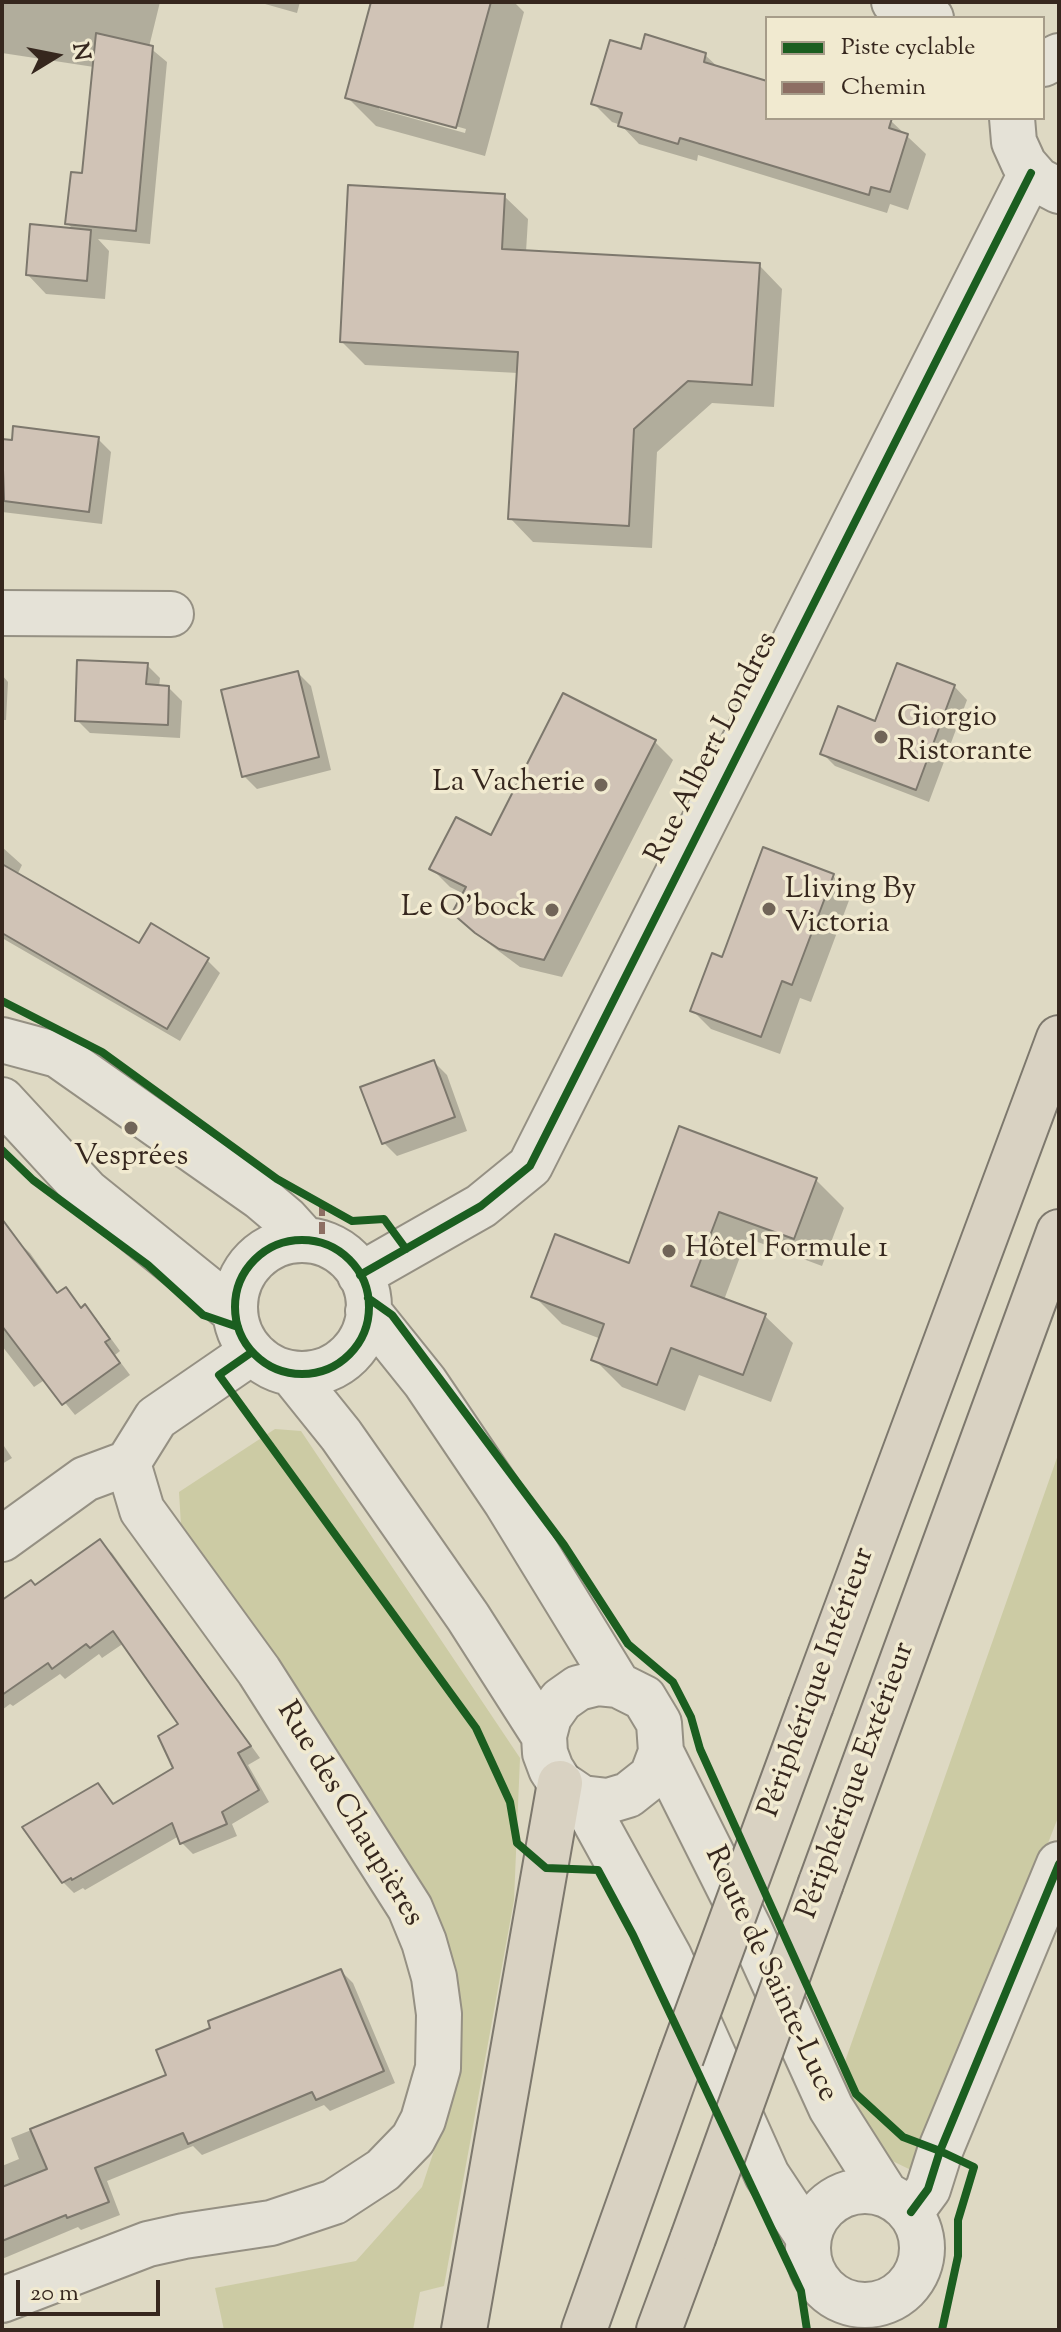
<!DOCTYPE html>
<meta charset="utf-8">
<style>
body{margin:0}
#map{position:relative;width:1061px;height:2332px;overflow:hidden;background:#ded9c3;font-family:"Sorts Mill Goudy",serif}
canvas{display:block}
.frame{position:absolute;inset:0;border:4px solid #36271e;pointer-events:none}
.legend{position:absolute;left:765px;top:16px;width:280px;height:104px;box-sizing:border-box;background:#f1ead0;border:2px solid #a69c89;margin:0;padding:10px 14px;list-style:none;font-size:24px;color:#36271e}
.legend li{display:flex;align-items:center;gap:16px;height:40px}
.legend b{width:40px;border:2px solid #a69c89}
.north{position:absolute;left:16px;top:16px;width:80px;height:80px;-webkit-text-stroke:6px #f1ead0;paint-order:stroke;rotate:80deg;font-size:22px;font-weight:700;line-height:32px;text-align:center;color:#36271e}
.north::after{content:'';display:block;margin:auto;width:28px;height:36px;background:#36271e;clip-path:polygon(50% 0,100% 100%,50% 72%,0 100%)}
.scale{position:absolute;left:16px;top:2280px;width:144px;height:36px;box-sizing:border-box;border:4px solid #36271e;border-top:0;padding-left:10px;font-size:24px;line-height:28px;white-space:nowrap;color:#36271e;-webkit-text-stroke:6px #f1ead0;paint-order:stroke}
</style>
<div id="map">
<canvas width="1061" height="2332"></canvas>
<div class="frame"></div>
<ul class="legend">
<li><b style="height:10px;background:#1b5e20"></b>Piste cyclable</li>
<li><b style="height:10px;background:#8d6e63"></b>Chemin</li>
</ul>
<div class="north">N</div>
<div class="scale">20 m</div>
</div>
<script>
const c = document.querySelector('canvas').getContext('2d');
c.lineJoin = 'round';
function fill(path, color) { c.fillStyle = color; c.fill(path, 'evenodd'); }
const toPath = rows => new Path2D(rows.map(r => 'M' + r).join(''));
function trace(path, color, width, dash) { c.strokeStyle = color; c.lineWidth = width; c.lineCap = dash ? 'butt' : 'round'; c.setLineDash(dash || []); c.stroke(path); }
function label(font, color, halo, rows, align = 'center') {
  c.font = font + ' "Sorts Mill Goudy",serif'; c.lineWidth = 7; c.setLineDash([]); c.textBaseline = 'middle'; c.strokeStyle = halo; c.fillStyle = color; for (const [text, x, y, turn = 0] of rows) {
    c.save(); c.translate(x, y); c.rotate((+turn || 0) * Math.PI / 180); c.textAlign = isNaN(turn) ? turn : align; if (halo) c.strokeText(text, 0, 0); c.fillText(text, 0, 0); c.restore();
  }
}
const green = toPath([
 [275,1429,301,1431,520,1758,514,1900,444,2286,420,2292,413,2330,224,2330,215,2288,356,2261,422,2187,455,2087,430,1905,383,1821,181,1525,179,1492],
 [1059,1452,1059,1815,955,2081,911,2170,822,2127]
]);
const shadow = toPath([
 [2,2,160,2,149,47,167,62,150,244,98,239,109,251,105,299,46,294,28,275,74,230,67,223,84,175,94,67,2,53],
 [258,2,300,2,297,13],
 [373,2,514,2,524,12,485,156,376,126,347,97],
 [379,105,466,129,465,133,379,109],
 [643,51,705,55,719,68,767,83,767,118,881,118,891,121,926,154,908,210,890,204,887,213,698,155,697,161,639,144,621,125,612,122,593,103],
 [504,196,528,219,526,252,759,265,782,289,774,407,712,403,657,452,652,548,533,542,510,518,518,373,365,365,342,342],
 [98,439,111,452,102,524,2,512,2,441],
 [147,665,160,678,159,687,169,688,182,701,180,738,90,733,77,720],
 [298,673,311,686,331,770,257,789,244,776],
 [2,675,8,682,6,720,2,720],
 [954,686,967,700,929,802,835,766,822,753,876,723],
 [655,742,673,760,562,977,520,967,472,931,454,913,464,894,450,887,432,869,492,838],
 [2,847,22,865,17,875,140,946,207,960,220,973,180,1041,2,938],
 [833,876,851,895,811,1002,800,998,780,1054,711,1029,692,1010,723,960],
 [434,1062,447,1075,467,1131,397,1156,384,1143],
 [680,1128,816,1180,844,1208,822,1266,747,1238,724,1300,765,1316,793,1343,771,1402,699,1375,685,1411,622,1387,594,1359,601,1339,562,1324,534,1296,631,1265],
 [2,1227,30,1253,59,1294,66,1289,83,1309,85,1307,96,1318,120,1351,115,1355,130,1375,75,1415,46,1379,34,1387,2,1346],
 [2,1443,12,1458,2,1464],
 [100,1542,112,1553,260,1758,248,1765,269,1802,232,1824,237,1836,193,1854,182,1843,179,1836,85,1890,83,1888,74,1893,63,1882,98,1786,115,1805,176,1769,181,1724,124,1643,102,1658,99,1654,65,1679,60,1674,13,1706,10,1704,2,1710,2,1603,36,1587],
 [341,1971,353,1983,395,2083,330,2111,324,2105,202,2155,193,2146,107,2181,120,2215,81,2230,78,2227,2,2259,2,2166,19,2159,11,2138,169,2076]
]);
const building = toPath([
 [371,2,491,2,456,128,345,98,371,2],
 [96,33,153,46,136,231,65,224,71,172,82,173,96,33],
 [645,34,706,53,704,62,767,81,767,118,892,118,889,128,908,134,890,192,871,187,869,195,680,138,678,144,618,126,622,113,591,104,610,40,641,49,645,34],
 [348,185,505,194,502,249,760,263,752,385,688,381,634,429,629,526,508,519,518,352,340,342,348,185],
 [30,224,91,230,87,281,26,275,30,224],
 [13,426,99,437,89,512,4,501,2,439,12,440,13,426],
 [77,660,148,663,146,684,169,686,168,725,75,721,77,660],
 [897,663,955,685,916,790,820,754,838,706,875,721,897,663],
 [298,671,319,757,242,777,221,690,298,671],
 [563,693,656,740,544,960,499,949,475,933,452,913,466,887,429,869,456,817,491,835,563,693],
 [763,847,834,874,792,985,782,981,761,1037,690,1011,712,953,722,957,763,847],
 [2,864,139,943,151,923,209,958,167,1029,2,933,2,864],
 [434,1060,455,1117,382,1144,360,1087,434,1060],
 [679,1126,817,1178,794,1239,719,1212,691,1286,766,1314,743,1375,671,1348,657,1385,591,1360,604,1324,531,1297,555,1234,629,1263,679,1126],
 [2,1219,57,1293,66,1287,81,1308,85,1304,110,1339,105,1342,120,1363,62,1405,2,1326,2,1219],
 [100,1539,251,1746,238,1753,259,1790,222,1812,227,1824,180,1844,172,1823,72,1880,71,1878,62,1883,22,1827,98,1783,113,1804,173,1768,158,1736,178,1724,113,1631,90,1648,86,1644,52,1669,48,1663,2,1695,2,1600,31,1580,35,1585,100,1539],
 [341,1969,384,2071,316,2100,312,2092,188,2144,183,2133,95,2168,109,2202,67,2218,66,2215,2,2241,2,2187,47,2169,30,2129,166,2075,156,2050,210,2028,208,2021,341,1969]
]);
const minor = toPath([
 [894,2,931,18],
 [1043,64,1059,56],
 [1012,118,1014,142,1024,164,1038,180,1059,191],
 [2,613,171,614],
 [2,1040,58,1055,260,1197,286,1219,305,1240],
 [2,1100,87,1192,211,1292,235,1313],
 '235 1307a67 67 0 1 1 134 0a67 67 0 1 1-134 0Z',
 [360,1275,481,1206,530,1166,1031,173],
 [368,1311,425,1382,506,1502,618,1685],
 [292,1374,341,1435,420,1548,468,1617,544,1736],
 [2,1539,85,1479,128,1463,156,1418,252,1352],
 [661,1752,652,1776,628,1795,608,1801,582,1798,560,1783,551,1769,545,1753,544,1736,549,1717,561,1700,578,1688,598,1683,618,1685,644,1698,659,1723,661,1752,749,1928,831,2108,885,2193],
 [582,1798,669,1956,767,2175,808,2237],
 '808 2248a57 57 0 1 1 114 0a57 57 0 1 1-114 0Z',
 [911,2212,928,2189,940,2151,1059,1864],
 [2,2300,148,2244,184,2236,271,2223,334,2202,383,2170,413,2139,423,2120,438,2068,439,2014,434,1977,424,1942,410,1908,259,1671,142,1510,128,1463]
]);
const highway = toPath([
 [811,1705,1059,1038],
 [821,1883,1059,1232],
 [464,2330,560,1783],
 [584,2330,681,2058],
 [659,2330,693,2238]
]);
const highwayBridge = toPath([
 [681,2058,811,1705],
 [693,2238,821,1883]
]);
const quiet = toPath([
 [322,1204,322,1243]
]);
const cycleway = toPath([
 [2,1001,102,1052,277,1179,352,1221,384,1219,406,1249],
 [2,1150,33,1180,148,1265,203,1315,238,1327],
 '235 1307a67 67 0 1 1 134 0a67 67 0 1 1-134 0Z',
 [360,1275,481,1206,530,1166,1031,173],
 [368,1298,392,1315,564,1545,628,1644,673,1682,691,1717,700,1749,856,2094,903,2137,940,2151,974,2167,958,2220,958,2256,942,2330],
 [252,1352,219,1375,476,1728,510,1802,517,1843,546,1868,598,1870,633,1935,801,2291,807,2330],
 [911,2212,928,2189,940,2151,1059,1864]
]);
const markers = [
 [881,737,8,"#716558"],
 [601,785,8,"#716558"],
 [769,909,8,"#716558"],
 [552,910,8,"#716558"],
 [131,1128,8,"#716558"],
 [669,1251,8,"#716558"]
];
const poiNames = [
 ["Giorgio",897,720],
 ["Ristorante",897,754],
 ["La Vacherie",585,785,"right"],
 ["Lliving By",785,892],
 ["Victoria",785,926],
 ["Le O'bock",536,910,"right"],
 ["Vesprées",131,1159,"center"],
 ["Hôtel Formule 1",685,1251]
];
const streetNames = [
 ["Rue Albert Londres",714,749,-63],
 ["Périphérique Intérieur",819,1683,-70],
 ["Périphérique Extérieur",858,1781,-70],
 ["Rue des Chaupières",348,1815,59],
 ["Route de Sainte-Luce",769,1975,65]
];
fill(green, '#cccba4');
fill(shadow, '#0003');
fill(building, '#d0c3b6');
trace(building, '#7d786d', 2);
trace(minor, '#959083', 48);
trace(highway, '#7d786d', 48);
trace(minor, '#e5e2d7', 44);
trace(highway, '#d9d2c2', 44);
trace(highwayBridge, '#7d786d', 48, []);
trace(highwayBridge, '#d9d2c2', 44);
trace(quiet, '#8d6e63', 6, [12, 6]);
trace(cycleway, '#1b5e20', 8);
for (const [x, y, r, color] of markers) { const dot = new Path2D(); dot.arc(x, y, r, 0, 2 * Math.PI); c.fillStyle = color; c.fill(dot); trace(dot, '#f1ead0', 3); }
label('30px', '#36271e', '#f1ead0', poiNames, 'left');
label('30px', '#36271e', '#f1ead0', streetNames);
</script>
